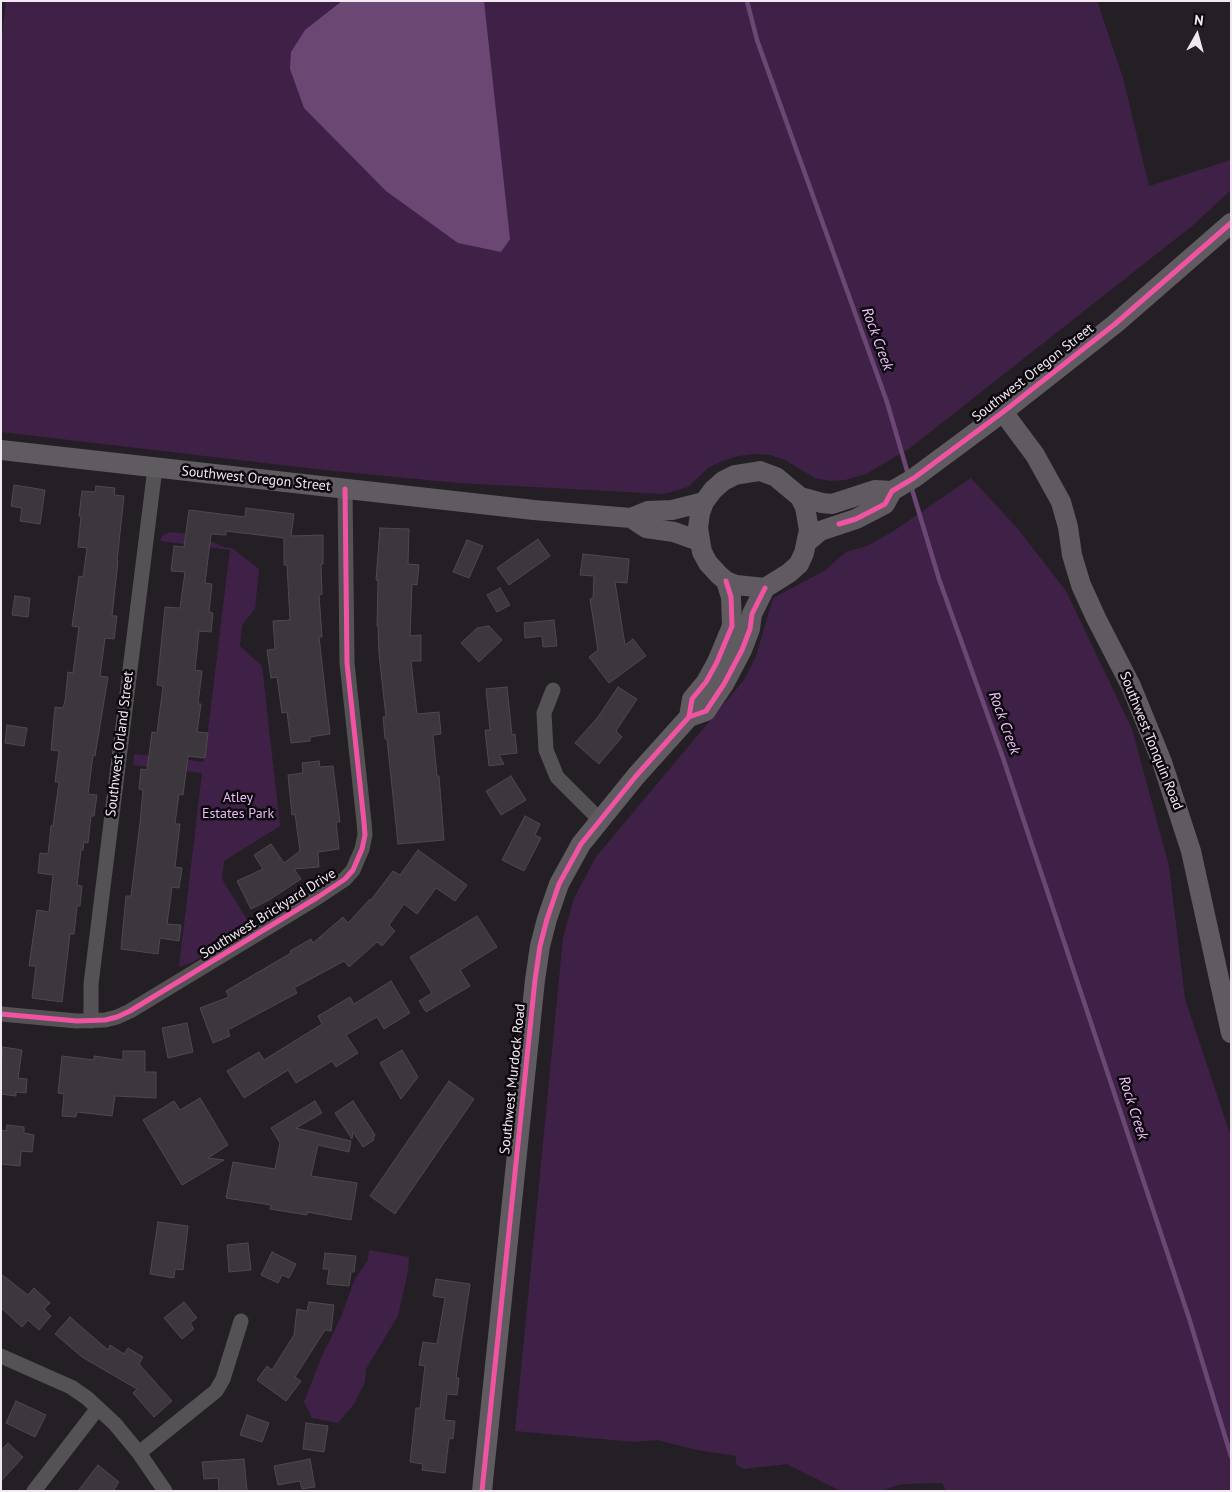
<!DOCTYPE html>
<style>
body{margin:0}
#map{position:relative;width:1232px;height:1492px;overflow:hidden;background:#241f25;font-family:"PT Sans",sans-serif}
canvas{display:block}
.frame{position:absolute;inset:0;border:2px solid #f0e9f2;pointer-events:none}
.north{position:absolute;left:1172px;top:10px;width:50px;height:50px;-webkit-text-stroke:4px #0c080d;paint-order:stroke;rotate:7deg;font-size:14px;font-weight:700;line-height:20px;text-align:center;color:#f0e9f2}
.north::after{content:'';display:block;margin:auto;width:18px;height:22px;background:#f0e9f2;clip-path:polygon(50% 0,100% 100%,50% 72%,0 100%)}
</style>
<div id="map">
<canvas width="1232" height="1492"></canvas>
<div class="frame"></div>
<div class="north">N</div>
</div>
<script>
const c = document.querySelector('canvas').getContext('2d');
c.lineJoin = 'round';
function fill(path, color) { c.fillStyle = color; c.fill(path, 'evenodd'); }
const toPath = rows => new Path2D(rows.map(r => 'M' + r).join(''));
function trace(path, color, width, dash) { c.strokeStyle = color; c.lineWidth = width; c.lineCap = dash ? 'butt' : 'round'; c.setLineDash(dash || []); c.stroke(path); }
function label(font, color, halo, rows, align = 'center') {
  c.font = font + ' "PT Sans",sans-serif'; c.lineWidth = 5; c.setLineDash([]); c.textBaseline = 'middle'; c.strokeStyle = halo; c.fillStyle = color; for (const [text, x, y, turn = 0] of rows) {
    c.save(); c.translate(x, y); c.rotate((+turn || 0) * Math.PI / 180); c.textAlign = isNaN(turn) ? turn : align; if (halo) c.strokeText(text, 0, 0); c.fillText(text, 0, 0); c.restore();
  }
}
const green = toPath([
 [6,1,1097,1,1123,78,1149,186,1231,160,1231,190,1192,226,910,448,866,474,845,480,831,481,815,478,785,460,770,455,755,454,738,456,722,461,708,468,688,487,664,494,459,483,324,470,1,432,1,45],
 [971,478,1018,529,1066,591,1132,729,1169,866,1185,999,1231,1137,1231,1491,946,1491,942,1483,902,1484,880,1491,841,1491,787,1464,743,1469,736,1464,736,1456,697,1450,657,1440,634,1442,515,1431,563,938,574,898,596,857,744,680,756,656,773,598,824,571,846,552,867,546,892,532],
 [169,532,196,535,224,547,232,548,259,569,255,609,242,625,240,646,262,666,280,826,224,861,222,879,251,926,193,962,179,967,202,773,133,765,134,754,204,762,230,550,160,541,162,536],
 [369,1250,409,1257,408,1271,398,1316,366,1369,365,1382,354,1404,338,1423,312,1418,304,1402,321,1358,341,1317,355,1279,368,1260]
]);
const water = toPath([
 [342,1,484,1,510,239,501,252,458,243,386,191,304,108,290,69,291,52,305,30]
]);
const stream = toPath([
 [747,1,757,40,887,402,908,474],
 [911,486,939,579,1003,758,1189,1318,1231,1456]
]);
const building = toPath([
 [14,485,45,490,40,524,20,521,22,508,11,506,14,485],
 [96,486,115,488,114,495,124,496,117,561,118,561,112,616,117,616,114,639,105,638,100,676,108,677,95,756,93,755,88,794,97,795,94,816,91,816,88,843,84,842,83,850,81,850,77,885,82,886,80,906,77,906,74,934,70,934,62,1002,32,998,36,966,29,966,37,910,49,912,53,875,38,873,40,853,48,854,51,826,53,826,59,782,55,782,59,751,51,750,55,707,63,708,65,701,68,672,73,673,79,627,72,626,79,576,83,577,87,548,78,547,81,517,79,516,82,491,95,492,96,486],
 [246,508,294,514,291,536,323,535,323,564,321,564,322,594,319,595,322,637,319,637,330,734,310,737,310,741,291,743,287,712,282,713,277,677,271,678,267,650,275,649,273,621,290,620,287,565,284,565,284,538,226,531,226,535,211,534,205,583,212,584,209,612,213,613,211,632,199,631,195,670,202,671,198,704,201,704,197,732,208,733,205,758,188,756,183,795,179,794,175,824,180,824,175,867,182,868,179,888,172,887,167,924,181,925,179,941,160,938,158,954,121,949,126,896,131,896,140,823,143,790,139,789,141,769,147,770,152,732,157,733,163,686,157,685,165,607,180,608,185,572,171,571,174,546,184,547,189,510,245,517,246,508],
 [380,528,409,529,408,564,419,565,417,585,412,584,410,636,421,635,421,661,411,661,417,714,439,712,441,734,433,735,437,776,439,776,444,840,398,844,387,739,385,739,383,717,386,717,379,654,378,626,377,626,378,580,376,580,380,528],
 [538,539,550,556,509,585,497,568,538,539],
 [467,540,483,546,469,578,453,572,467,540],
 [583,554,629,559,627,583,615,582,625,645,633,639,646,656,609,683,589,657,598,650,590,599,593,598,594,576,580,575,583,554],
 [500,588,510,605,497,612,487,595,500,588],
 [15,596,30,598,28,617,12,615,15,596],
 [554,620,557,646,543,647,542,636,525,638,524,623,554,620],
 [489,626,502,640,479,662,461,643,477,628,489,626],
 [507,687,512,735,515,734,517,753,499,755,504,764,489,766,485,730,490,730,486,689,507,687],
 [618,687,637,699,616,731,622,737,599,764,575,743,598,717,618,687],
 [7,725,27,728,24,746,5,743,7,725],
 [319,761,320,767,333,766,340,822,336,822,339,849,318,852,319,867,294,869,301,879,269,900,251,909,237,881,263,869,254,855,271,844,284,863,300,851,295,814,292,815,288,775,303,773,302,763,319,761],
 [511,776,526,800,501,815,486,791,511,776],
 [525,816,540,824,535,835,541,838,524,871,502,860,525,816],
 [418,850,467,885,455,901,436,888,417,914,404,904,389,925,395,931,382,946,377,942,349,967,344,961,294,988,297,993,228,1030,230,1036,213,1043,200,1008,229,997,226,991,291,953,290,951,311,939,313,943,343,917,348,923,370,899,371,900,393,871,400,875,418,850],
 [477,916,497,947,460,970,470,986,426,1012,419,1001,432,993,410,957,477,916],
 [391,981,410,1013,384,1029,377,1017,346,1035,358,1053,336,1067,332,1061,296,1083,288,1070,244,1098,227,1071,259,1052,264,1060,322,1024,318,1016,350,997,354,1004,391,981],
 [187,1023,193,1052,168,1058,162,1028,187,1023],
 [3,1047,22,1050,18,1078,27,1079,26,1093,16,1092,16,1096,1,1094,1,1065,3,1047],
 [402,1050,418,1077,401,1099,380,1063,402,1050],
 [123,1051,145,1051,145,1072,156,1072,156,1098,115,1096,112,1116,77,1112,76,1117,62,1116,64,1094,58,1093,62,1056,94,1060,94,1056,123,1060,123,1051],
 [449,1081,474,1099,395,1214,370,1196,449,1081],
 [200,1098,228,1145,208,1158,224,1160,182,1185,143,1120,174,1101,180,1110,200,1098],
 [315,1101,322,1113,296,1128,351,1141,349,1152,318,1145,311,1176,357,1183,351,1220,307,1212,307,1215,270,1209,271,1205,226,1198,233,1162,275,1169,280,1143,271,1128,315,1101],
 [353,1101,375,1135,373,1138,374,1140,363,1147,353,1132,352,1139,335,1113,353,1101],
 [7,1125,24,1127,24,1133,34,1135,32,1152,21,1151,20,1166,1,1164,1,1130,6,1131,7,1125],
 [158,1222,188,1226,183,1270,175,1269,174,1278,150,1274,158,1222],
 [248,1243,251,1270,229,1272,227,1245,248,1243],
 [272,1252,296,1264,289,1278,282,1275,278,1283,261,1275,272,1252],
 [325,1253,356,1256,354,1272,351,1272,349,1286,327,1284,329,1269,323,1269,325,1253],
 [1,1274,28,1295,34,1288,50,1303,44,1309,51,1316,39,1330,28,1320,22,1327,1,1308,1,1274],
 [436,1279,470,1284,456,1378,459,1378,457,1395,447,1394,444,1420,455,1421,453,1439,449,1438,445,1473,422,1470,423,1464,410,1462,416,1408,420,1408,425,1366,419,1365,423,1342,437,1344,445,1298,433,1296,436,1279],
 [184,1302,197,1318,190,1323,194,1329,182,1339,164,1318,184,1302],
 [309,1302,334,1305,331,1331,325,1330,295,1377,301,1381,286,1401,257,1380,267,1366,272,1370,294,1335,297,1309,307,1311,309,1302],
 [70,1317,108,1350,110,1345,124,1354,128,1348,143,1357,139,1364,172,1401,154,1417,133,1393,137,1389,82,1357,55,1334,70,1317],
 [16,1401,46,1415,35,1437,6,1423,16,1401],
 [247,1415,269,1423,262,1442,240,1435,247,1415],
 [306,1423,328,1426,324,1452,303,1449,306,1423],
 [8,1443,23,1457,1,1481,1,1450,8,1443],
 [244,1459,247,1491,219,1491,218,1478,204,1479,202,1462,244,1459],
 [310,1459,315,1487,302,1489,300,1481,278,1485,274,1466,310,1459],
 [98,1465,119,1482,113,1491,78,1491,98,1465]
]);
const minor = toPath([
 [553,690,544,713,546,750,557,777,600,820],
 [1,1014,77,1021,105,1020,117,1017,130,1011,318,897,345,879,353,870,362,849,365,835,364,822,347,663,345,489],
 [91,1021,91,984,93,968,155,468],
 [1,1356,71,1387,87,1398,115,1424,139,1453,165,1491],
 [139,1453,216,1391,223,1379,241,1321],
 [34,1491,98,1408]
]);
const major = toPath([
 [1003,412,1035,455,1061,502,1068,527,1072,555,1081,585,1096,618,1131,686,1162,762,1191,851,1231,1033],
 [1,450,534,510,631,518,648,511,672,510,704,502],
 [760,471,776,477,800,497,805,507,809,530,804,553,799,564,789,573,765,588,736,585,726,581,719,575,708,563,702,552,698,528,700,513,704,502,713,490,723,481,735,475,760,471],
 [800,497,822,503,832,504,875,490,892,491],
 [631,518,646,528,674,532,699,541],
 [807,542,820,531,856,519,885,504,892,491,914,478,1003,412,1115,324,1231,223],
 [689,717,692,699,706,682,717,662,732,626,731,597,726,581],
 [482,1491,535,980,540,946,547,919,559,884,581,844,636,776,689,717,706,711,724,684,742,650,750,629,752,614,765,588]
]);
const cycleway = toPath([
 [839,524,856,519,885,504,892,491,914,478,1003,412,1115,324,1231,223],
 [689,717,692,699,706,682,717,662,732,626,731,597,726,581],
 [1,1014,77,1021,105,1020,117,1017,130,1011,318,897,345,879,353,870,362,849,365,835,364,822,347,663,345,489],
 [482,1491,535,980,540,946,547,919,559,884,581,844,636,776,689,717,706,711,724,684,742,650,750,629,752,614,765,588]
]);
const streetNames = [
 ["Southwest Oregon Street",1033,373,-38],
 ["Southwest Oregon Street",256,479,6],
 ["Southwest Tonquin Road",1151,741,68],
 ["Southwest Orland Street",120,744,-83],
 ["Southwest Brickyard Drive",268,914,-32],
 ["Southwest Murdock Road",513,1079,-84]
];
const parkNames = [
 ["Atley",238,798],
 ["Estates Park",238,814]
];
const waterNames = [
 ["Rock Creek",877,339,70],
 ["Rock Creek",1004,723,70],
 ["Rock Creek",1133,1108,72]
];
fill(green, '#3f2148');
fill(water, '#6b4874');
trace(stream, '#6b4874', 4.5);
fill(building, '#3c373d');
trace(building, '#4d494e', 1);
trace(minor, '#545255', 15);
trace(major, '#605b60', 20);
trace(cycleway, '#f153a3', 5);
label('14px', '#f0e9f2', '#0c080d', streetNames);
label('14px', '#eabcf8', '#0c080d', parkNames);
label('italic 15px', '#efc1fc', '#0c080d', waterNames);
</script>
